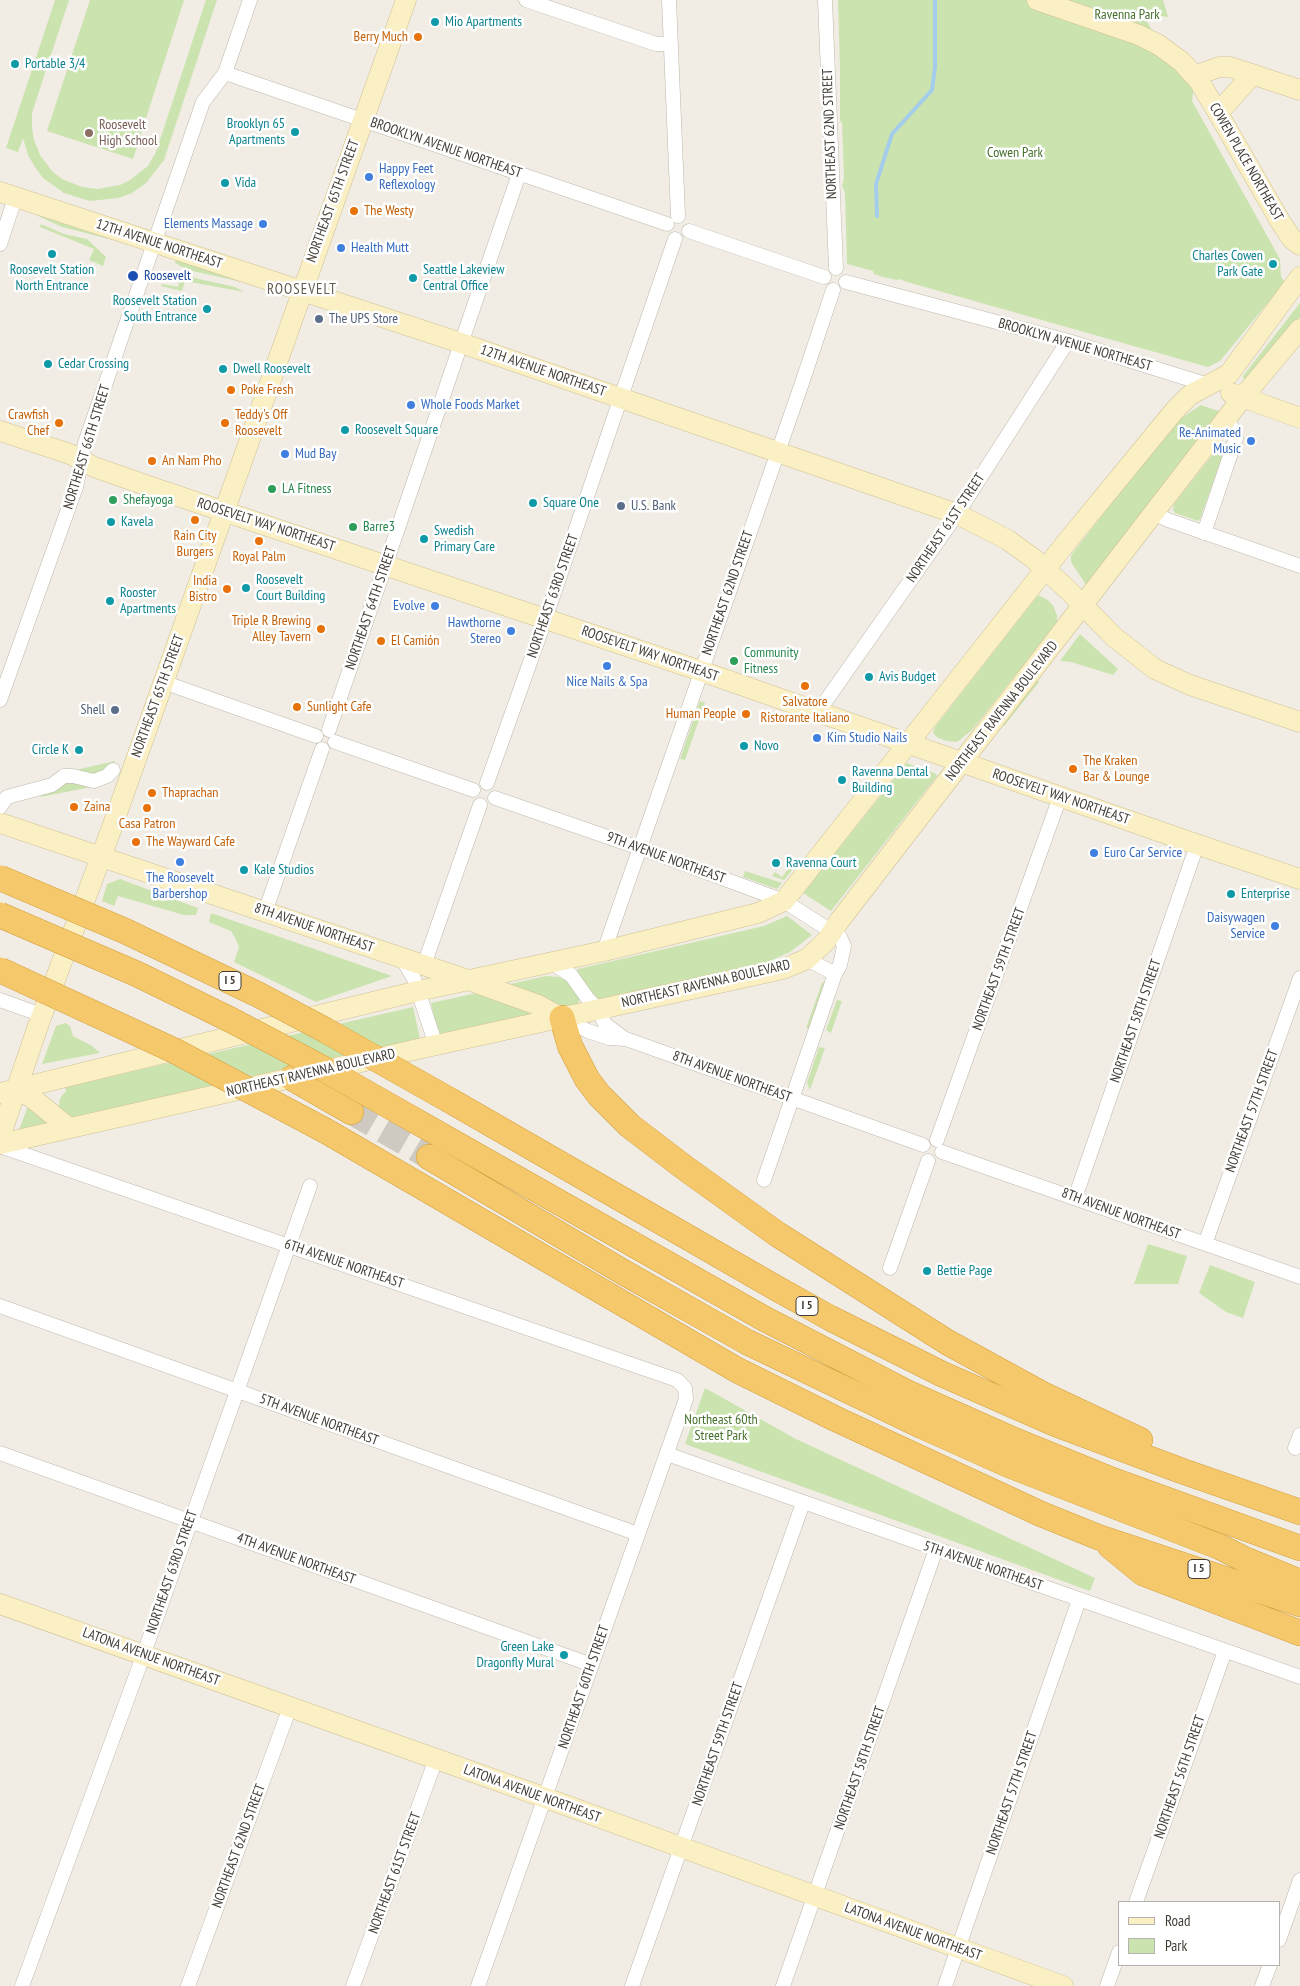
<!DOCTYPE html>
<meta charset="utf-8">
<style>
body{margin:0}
#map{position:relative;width:1300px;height:1986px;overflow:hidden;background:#f1ede4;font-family:"PT Sans Narrow",sans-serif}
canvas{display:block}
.legend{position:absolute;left:1118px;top:1901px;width:162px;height:65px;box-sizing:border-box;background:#fff;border:1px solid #b4b1ae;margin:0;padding:6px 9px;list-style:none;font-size:15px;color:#433d35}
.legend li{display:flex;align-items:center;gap:10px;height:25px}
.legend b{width:25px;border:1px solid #b4b1ae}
</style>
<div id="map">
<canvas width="1300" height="1986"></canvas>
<ul class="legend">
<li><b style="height:6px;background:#fbefc4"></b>Road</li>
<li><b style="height:14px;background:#cbe3af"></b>Park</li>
</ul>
</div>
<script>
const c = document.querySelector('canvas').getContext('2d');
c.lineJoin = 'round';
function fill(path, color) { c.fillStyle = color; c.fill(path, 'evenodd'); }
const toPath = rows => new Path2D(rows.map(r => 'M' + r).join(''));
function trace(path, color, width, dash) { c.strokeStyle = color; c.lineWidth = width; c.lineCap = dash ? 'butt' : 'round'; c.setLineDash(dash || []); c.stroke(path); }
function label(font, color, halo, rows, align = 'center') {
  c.font = font + ' "PT Sans Narrow",sans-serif'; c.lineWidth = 5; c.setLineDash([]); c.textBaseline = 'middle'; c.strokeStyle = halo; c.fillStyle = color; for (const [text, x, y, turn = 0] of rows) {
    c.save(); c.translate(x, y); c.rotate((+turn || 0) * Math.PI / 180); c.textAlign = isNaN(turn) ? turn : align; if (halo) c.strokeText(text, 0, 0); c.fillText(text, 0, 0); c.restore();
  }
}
const green = toPath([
 [55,0,69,0,32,113,32,128,34,140,40,155,52,171,62,179,82,187,97,189,120,185,130,180,148,166,156,152,206,0,217,0,164,160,146,183,132,193,118,198,90,201,64,193,43,178,35,167,28,155,23,138,18,152,6,148],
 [90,0,184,0,133,159,47,131],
 [838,0,1163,0,1168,17,1143,13,1159,45,1195,76,1192,101,1280,259,1281,277,1285,282,1220,361,1208,367,907,282,899,279,897,280,883,277,874,274,873,271,847,264,845,193,842,186,844,178,842,123,840,121,840,67],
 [40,212,121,242,62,227,38,216],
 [41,224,64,234,87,239,106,257,103,266,89,260,94,249,40,227],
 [176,257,260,286,188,270,175,263],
 [181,275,235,287,245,292,185,281,182,291,161,286,162,284,178,287],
 [1300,303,1300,317,1250,382,1244,381,1243,376],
 [1201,405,1221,412,1086,585,1071,562,1071,555,1168,431,1183,417],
 [1221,444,1224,445,1225,449,1200,519,1198,521,1175,513,1173,510,1174,504],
 [1038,595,1048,600,1054,607,1057,616,1057,622,972,730,957,742,947,741,938,738,933,733,935,727],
 [1080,634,1118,669,1113,675,1071,662,1060,661],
 [1036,679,1039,682,1004,726,1001,723],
 [700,701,705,703,685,760,680,759],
 [115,761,106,784,41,797,54,775],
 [907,763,936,774,937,776,831,911,803,893],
 [791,865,794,868,784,880,772,876,775,872,782,877],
 [745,871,782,883,777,889,743,877],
 [120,879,198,908,196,915,184,915,118,896,114,906,102,901,107,884],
 [211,913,392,976,316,1002,234,962,239,947,235,938,231,931,209,922],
 [787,916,812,935,790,952,768,962,597,1002,576,971,578,969,764,926],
 [546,976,559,977,568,982,580,999,577,1005,557,1011,510,984],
 [826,981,811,1028,806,1028,822,983],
 [481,992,537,1013,439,1039,431,1003],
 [837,1000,842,1001,831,1033,826,1030],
 [413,1007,421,1043,77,1122,61,1110,59,1106,60,1098,66,1091,65,1088,69,1086],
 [65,1023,70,1026,73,1036,92,1046,100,1053,42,1064,56,1026],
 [819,1047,825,1048,810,1090,807,1083],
 [28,1106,54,1127,19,1130],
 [1148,1244,1187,1256,1178,1284,1134,1284],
 [1210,1265,1255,1282,1243,1318,1226,1312,1199,1293],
 [705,1388,796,1439,1095,1578,1090,1591,685,1444]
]);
const stream = toPath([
 [877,216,876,184,892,134,932,90,935,67,935,0]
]);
const highwayTunnel = toPath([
 [351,1112,429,1157]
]);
const street = toPath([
 [526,0,656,44,670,44],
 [669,0,678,216],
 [825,0,836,268],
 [225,73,667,224],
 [689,231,824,277],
 [0,244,15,198],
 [846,282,1068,341,1208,385],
 [1155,514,1168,520,1300,566],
 [1204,533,1236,438,1228,418],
 [163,682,316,736],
 [0,700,76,487,85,443,203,102,225,73,250,0],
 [818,712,957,514,1068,341],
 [329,730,519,174],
 [335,742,473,790],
 [487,783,538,640,675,239],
 [495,798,654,853,784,901,840,937,844,946,840,965,835,974,764,1180],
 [0,807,7,797,52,785,64,776,73,776,94,781,107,776,113,770],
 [265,912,322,749],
 [604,951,802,383,833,290],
 [402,958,414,979,436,1045],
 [807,959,835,974],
 [552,963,571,975,588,999,598,1009,605,1024,625,1039],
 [424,965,480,805],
 [0,1000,42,1015],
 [562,1018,588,1031,609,1038,626,1039,923,1145],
 [937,1140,1060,797],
 [0,1146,677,1380,685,1388,686,1399,478,1986],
 [942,1152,1300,1277],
 [1075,1198,1197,845],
 [1205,1244,1300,978],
 [890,1268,928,1161],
 [0,1306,638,1534],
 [1295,1448,1300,1435],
 [0,1453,592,1665],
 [667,1454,1300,1677],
 [1136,1902,1225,1651],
 [1279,1940,1300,1880],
 [22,1986,138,1670,310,1186],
 [188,1986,290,1707],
 [353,1986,436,1759],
 [632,1986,803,1503],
 [783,1986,936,1549],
 [945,1986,1079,1600],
 [1107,1986,1119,1952],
 [1262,1986,1270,1965]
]);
const secondary = toPath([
 [1037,0,1139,35,1159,45,1182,62,1199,81,1218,113,1280,221,1292,239,1300,245],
 [1195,76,1219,67,1230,67,1300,90],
 [1218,113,1253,74],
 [0,192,461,343,957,514,1008,540,1034,559,1067,589,1114,637,1155,669,1190,685,1300,722],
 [1231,393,1300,418],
 [0,431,70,454,94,467,157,489,701,671,1184,840,1300,879],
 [0,823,471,981,538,1005,562,1018],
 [16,1090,31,1097,69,1128],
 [0,1093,418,991,604,951,758,913,784,901,1065,544,1175,410,1190,395,1229,374,1300,277],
 [0,1137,39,1023,111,830,406,0],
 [0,1144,436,1045,783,969,807,959,826,941,840,920,1243,397,1300,329],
 [0,1604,532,1793,1063,1986]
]);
const highway = toPath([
 [562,1018,570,1046,587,1079,599,1095,630,1126,685,1168,777,1234,947,1342,1042,1394,1140,1440],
 [292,1078,351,1112],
 [451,1101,776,1288,830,1318,942,1374,1056,1424,1182,1471,1300,1512],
 [414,1120,763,1318,910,1394,1009,1438,1112,1480,1300,1548],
 [326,1131,737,1370,836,1419,1041,1514,1098,1537,1300,1604],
 [429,1157,623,1272,747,1342,922,1426,1009,1465,1220,1547,1244,1559,1300,1582],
 [1110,1546,1143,1573,1300,1633]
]);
const highwayBridge = toPath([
 [0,878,125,931,259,995,325,1030,451,1101],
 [0,915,137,974,231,1020,324,1069,414,1120],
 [0,970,175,1051,326,1131]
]);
const markers = [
 [435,22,5,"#0f9aa8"],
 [418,37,5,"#e8710a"],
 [15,64,5,"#0f9aa8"],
 [295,132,5,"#0f9aa8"],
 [89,133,5,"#8d6e63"],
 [369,177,5,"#3f7fe0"],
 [225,183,5,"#0f9aa8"],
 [354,211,5,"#e8710a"],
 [263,224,5,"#3f7fe0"],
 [341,248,5,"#3f7fe0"],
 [52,254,5,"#0f9aa8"],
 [1273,264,5,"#0f9aa8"],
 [133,276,6,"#1a4fb4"],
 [413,278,5,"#0f9aa8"],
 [207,309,5,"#0f9aa8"],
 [319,319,5,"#5c6f8a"],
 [48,364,5,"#0f9aa8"],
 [223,369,5,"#0f9aa8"],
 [231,390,5,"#e8710a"],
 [411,405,5,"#3f7fe0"],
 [59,423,5,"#e8710a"],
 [225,423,5,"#e8710a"],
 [345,430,5,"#0f9aa8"],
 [1251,441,5,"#3f7fe0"],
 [285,454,5,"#3f7fe0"],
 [152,461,5,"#e8710a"],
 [272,489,5,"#2e9e5b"],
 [113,500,5,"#2e9e5b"],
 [533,503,5,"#0f9aa8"],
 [621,506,5,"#5c6f8a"],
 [195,520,5,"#e8710a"],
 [111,522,5,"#0f9aa8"],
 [353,527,5,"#2e9e5b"],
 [424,539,5,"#0f9aa8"],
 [259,541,5,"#e8710a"],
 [246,588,5,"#0f9aa8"],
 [227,589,5,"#e8710a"],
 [110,601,5,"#0f9aa8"],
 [435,606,5,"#3f7fe0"],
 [321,629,5,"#e8710a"],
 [511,631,5,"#3f7fe0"],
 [381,641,5,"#e8710a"],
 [734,661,5,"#2e9e5b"],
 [607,666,5,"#3f7fe0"],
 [869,677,5,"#0f9aa8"],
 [805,686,5,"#e8710a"],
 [297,707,5,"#e8710a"],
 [115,710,5,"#5c6f8a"],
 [746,714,5,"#e8710a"],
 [817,738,5,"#3f7fe0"],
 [744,746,5,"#0f9aa8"],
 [79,750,5,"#0f9aa8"],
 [1073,769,5,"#e8710a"],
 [842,780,5,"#0f9aa8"],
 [152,793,5,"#e8710a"],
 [74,807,5,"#e8710a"],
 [147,808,5,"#e8710a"],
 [136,842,5,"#e8710a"],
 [1094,853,5,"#3f7fe0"],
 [180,862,5,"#3f7fe0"],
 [776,863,5,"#0f9aa8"],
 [244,870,5,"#0f9aa8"],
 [1231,894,5,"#0f9aa8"],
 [1275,926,5,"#3f7fe0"],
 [927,1271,5,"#0f9aa8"],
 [564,1655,5,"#0f9aa8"]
];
const shields = [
 [230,981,22],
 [807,1306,22],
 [1199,1569,22]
];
const shieldNames = [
 ["I 5",230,981],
 ["I 5",807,1306],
 ["I 5",1199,1569]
];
const parkNames = [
 ["Ravenna Park",1127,15],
 ["Cowen Park",1015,153],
 ["Northeast 60th",721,1420],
 ["Street Park",721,1436]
];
const cultureNames = [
 ["Mio Apartments",445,22],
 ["Portable 3/4",25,64],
 ["Brooklyn 65",285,124,"right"],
 ["Apartments",285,140,"right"],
 ["Vida",235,183],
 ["Charles Cowen",1263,256,"right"],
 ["Park Gate",1263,272,"right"],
 ["Roosevelt Station",52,270,"center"],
 ["North Entrance",52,286,"center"],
 ["Seattle Lakeview",423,270],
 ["Central Office",423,286],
 ["Roosevelt Station",197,301,"right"],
 ["South Entrance",197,317,"right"],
 ["Cedar Crossing",58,364],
 ["Dwell Roosevelt",233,369],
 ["Roosevelt Square",355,430],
 ["Square One",543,503],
 ["Kavela",121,522],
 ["Swedish",434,531],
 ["Primary Care",434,547],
 ["Roosevelt",256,580],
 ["Court Building",256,596],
 ["Rooster",120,593],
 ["Apartments",120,609],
 ["Avis Budget",879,677],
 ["Novo",754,746],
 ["Circle K",69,750,"right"],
 ["Ravenna Dental",852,772],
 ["Building",852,788],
 ["Ravenna Court",786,863],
 ["Kale Studios",254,870],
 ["Enterprise",1241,894],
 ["Bettie Page",937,1271],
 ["Green Lake",554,1647,"right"],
 ["Dragonfly Mural",554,1663,"right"]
];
const foodNames = [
 ["Berry Much",408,37,"right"],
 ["The Westy",364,211],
 ["Poke Fresh",241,390],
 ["Crawfish",49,415,"right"],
 ["Chef",49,431,"right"],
 ["Teddy's Off",235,415],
 ["Roosevelt",235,431],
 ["An Nam Pho",162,461],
 ["Rain City",195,536,"center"],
 ["Burgers",195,552,"center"],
 ["Royal Palm",259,557,"center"],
 ["India",217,581,"right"],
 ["Bistro",217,597,"right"],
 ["Triple R Brewing",311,621,"right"],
 ["Alley Tavern",311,637,"right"],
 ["El Camión",391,641],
 ["Salvatore",805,702,"center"],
 ["Ristorante Italiano",805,718,"center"],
 ["Sunlight Cafe",307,707],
 ["Human People",736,714,"right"],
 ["The Kraken",1083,761],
 ["Bar & Lounge",1083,777],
 ["Thaprachan",162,793],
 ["Zaina",84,807],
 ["Casa Patron",147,824,"center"],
 ["The Wayward Cafe",146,842]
];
const educationNames = [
 ["Roosevelt",99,125],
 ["High School",99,141]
];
const streetNames = [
 ["NORTHEAST 62ND STREET",830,134,-92],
 ["BROOKLYN AVENUE NORTHEAST",446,148,19],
 ["COWEN PLACE NORTHEAST",1246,162,60],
 ["NORTHEAST 65TH STREET",333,201,-70],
 ["12TH AVENUE NORTHEAST",159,244,18],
 ["BROOKLYN AVENUE NORTHEAST",1075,345,16],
 ["12TH AVENUE NORTHEAST",543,371,19],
 ["NORTHEAST 66TH STREET",87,447,-73],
 ["ROOSEVELT WAY NORTHEAST",266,525,18],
 ["NORTHEAST 61ST STREET",946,528,-56],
 ["NORTHEAST 62ND STREET",728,593,-71],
 ["NORTHEAST 63RD STREET",553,596,-71],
 ["NORTHEAST 64TH STREET",371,608,-71],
 ["ROOSEVELT WAY NORTHEAST",650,654,19],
 ["NORTHEAST 65TH STREET",158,696,-70],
 ["NORTHEAST RAVENNA BOULEVARD",1002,711,-52],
 ["ROOSEVELT WAY NORTHEAST",1061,797,19],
 ["9TH AVENUE NORTHEAST",666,858,20],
 ["8TH AVENUE NORTHEAST",314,928,19],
 ["NORTHEAST 59TH STREET",999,969,-70],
 ["NORTHEAST RAVENNA BOULEVARD",706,984,-13],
 ["NORTHEAST 58TH STREET",1136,1021,-71],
 ["NORTHEAST RAVENNA BOULEVARD",311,1073,-13],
 ["8TH AVENUE NORTHEAST",732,1077,20],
 ["NORTHEAST 57TH STREET",1252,1111,-70],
 ["8TH AVENUE NORTHEAST",1121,1214,20],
 ["6TH AVENUE NORTHEAST",344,1264,19],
 ["5TH AVENUE NORTHEAST",319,1420,20],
 ["4TH AVENUE NORTHEAST",296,1559,20],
 ["5TH AVENUE NORTHEAST",983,1566,19],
 ["NORTHEAST 63RD STREET",172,1572,-71],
 ["LATONA AVENUE NORTHEAST",151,1657,20],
 ["NORTHEAST 60TH STREET",584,1687,-71],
 ["NORTHEAST 59TH STREET",718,1744,-71],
 ["NORTHEAST 58TH STREET",860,1768,-71],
 ["NORTHEAST 56TH STREET",1180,1777,-71],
 ["NORTHEAST 57TH STREET",1012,1793,-71],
 ["LATONA AVENUE NORTHEAST",532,1794,20],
 ["NORTHEAST 62ND STREET",239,1846,-70],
 ["NORTHEAST 61ST STREET",395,1873,-70],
 ["LATONA AVENUE NORTHEAST",913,1932,20]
];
const shopNames = [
 ["Happy Feet",379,169],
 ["Reflexology",379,185],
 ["Elements Massage",253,224,"right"],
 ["Health Mutt",351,248],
 ["Whole Foods Market",421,405],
 ["Re-Animated",1241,433,"right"],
 ["Music",1241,449,"right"],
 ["Mud Bay",295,454],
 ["Evolve",425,606,"right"],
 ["Hawthorne",501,623,"right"],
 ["Stereo",501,639,"right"],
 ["Nice Nails & Spa",607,682,"center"],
 ["Kim Studio Nails",827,738],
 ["Euro Car Service",1104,853],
 ["The Roosevelt",180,878,"center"],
 ["Barbershop",180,894,"center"],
 ["Daisywagen",1265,918,"right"],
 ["Service",1265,934,"right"]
];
const transitNames = [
 ["Roosevelt",144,276]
];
const serviceNames = [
 ["The UPS Store",329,319],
 ["U.S. Bank",631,506],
 ["Shell",105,710,"right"]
];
const leisureNames = [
 ["LA Fitness",282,489],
 ["Shefayoga",123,500],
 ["Barre3",363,527],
 ["Community",744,653],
 ["Fitness",744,669]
];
const neighbourhoodNames = [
 ["ROOSEVELT",302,290]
];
fill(green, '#cbe3af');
trace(stream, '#a3cdeb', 4);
trace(highwayTunnel, '#cecac1', 25, [25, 12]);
trace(street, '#bfb8ab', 15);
trace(secondary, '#cfc197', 21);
trace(highway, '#d39e3c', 26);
trace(street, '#fff', 14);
trace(secondary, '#fbefc4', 20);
trace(highway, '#f5c96b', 25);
trace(highwayBridge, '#d39e3c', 26, []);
trace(highwayBridge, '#f5c96b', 25);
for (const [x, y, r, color] of markers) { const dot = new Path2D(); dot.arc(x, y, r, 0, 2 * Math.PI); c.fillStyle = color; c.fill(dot); trace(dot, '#fff', 2); }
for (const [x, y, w] of shields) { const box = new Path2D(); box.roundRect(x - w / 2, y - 9.5, w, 19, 4); c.fillStyle = '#fff'; c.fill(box); trace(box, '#433d35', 1); }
label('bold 12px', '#433d35', null, shieldNames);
label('14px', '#45702c', '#fff', parkNames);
label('14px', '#0d838f', '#fff', cultureNames, 'left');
label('14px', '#c56008', '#fff', foodNames, 'left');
label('14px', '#785e54', '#fff', educationNames, 'left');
label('14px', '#433d35', '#fff', streetNames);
label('14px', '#366cbe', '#fff', shopNames, 'left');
label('14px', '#164399', '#fff', transitNames, 'left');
label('14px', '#4e5e75', '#fff', serviceNames, 'left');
label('14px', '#27864d', '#fff', leisureNames, 'left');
c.letterSpacing = '1px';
label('15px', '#655b4c', '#fff', neighbourhoodNames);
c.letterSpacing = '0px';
</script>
